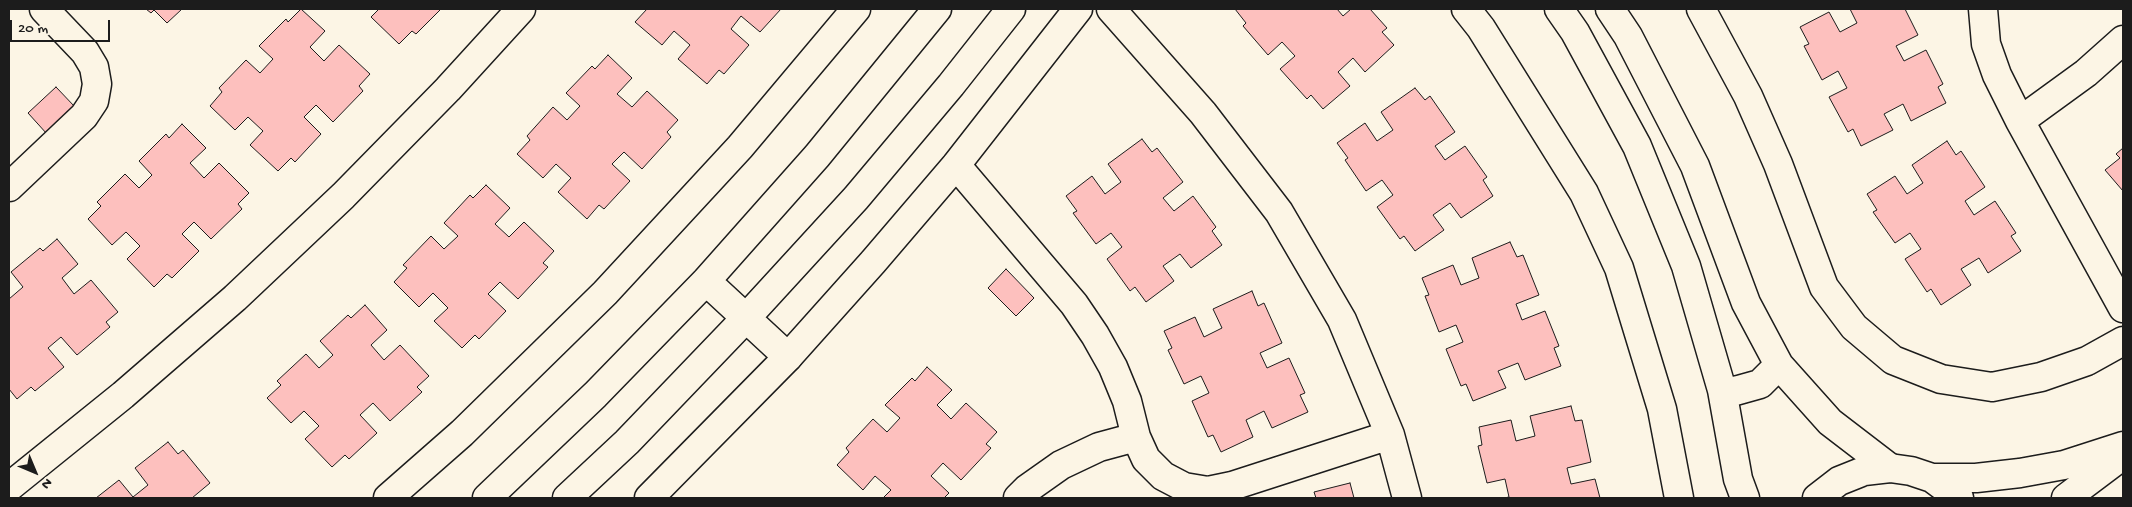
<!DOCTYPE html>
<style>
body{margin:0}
#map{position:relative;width:2132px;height:507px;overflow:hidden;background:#fcf5e5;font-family:"Gochi Hand",sans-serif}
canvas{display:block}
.frame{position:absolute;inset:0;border:10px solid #1c1c1c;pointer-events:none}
.north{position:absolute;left:10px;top:447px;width:50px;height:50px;-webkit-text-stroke:4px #fcf5e5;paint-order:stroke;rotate:135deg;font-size:14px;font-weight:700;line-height:20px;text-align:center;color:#1c1c1c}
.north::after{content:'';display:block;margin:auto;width:18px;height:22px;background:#1c1c1c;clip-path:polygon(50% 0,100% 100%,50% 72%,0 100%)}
.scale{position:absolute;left:10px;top:20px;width:100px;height:22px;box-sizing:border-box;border:2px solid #1c1c1c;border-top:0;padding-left:6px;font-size:15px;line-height:18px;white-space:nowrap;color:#1c1c1c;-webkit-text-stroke:4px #fcf5e5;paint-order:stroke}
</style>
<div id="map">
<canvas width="2132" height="507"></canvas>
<div class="frame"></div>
<div class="north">N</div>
<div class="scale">20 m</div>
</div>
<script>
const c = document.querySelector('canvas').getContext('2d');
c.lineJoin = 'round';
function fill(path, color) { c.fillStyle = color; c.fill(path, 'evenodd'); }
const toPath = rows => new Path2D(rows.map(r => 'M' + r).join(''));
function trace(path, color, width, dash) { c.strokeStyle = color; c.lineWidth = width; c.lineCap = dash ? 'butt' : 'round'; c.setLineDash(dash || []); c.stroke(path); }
const building = toPath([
 [146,9,182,9,167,23,154,10,151,13,146,9],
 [301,9,325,31,310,47,324,61,339,45,370,74,359,86,363,91,333,122,316,105,304,117,321,134,295,162,291,158,278,171,250,145,263,131,248,117,235,130,210,106,222,92,219,88,246,60,260,73,273,59,259,46,286,19,288,22,301,9],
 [379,9,441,9,416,34,412,31,399,44,371,17,379,9],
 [647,9,781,9,760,32,741,16,731,29,749,45,724,74,719,70,707,84,678,59,690,45,674,31,662,45,635,22,647,9],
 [1235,9,1337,9,1343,16,1351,9,1370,9,1387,28,1382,32,1394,45,1365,72,1353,58,1338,72,1350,86,1323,109,1311,95,1307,99,1280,69,1295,56,1282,42,1268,55,1243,26,1246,23,1235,9],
 [1850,9,1905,9,1918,35,1896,46,1904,61,1926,50,1943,84,1938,87,1946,103,1911,121,1903,104,1884,114,1893,130,1861,146,1853,129,1848,132,1829,97,1847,88,1838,71,1822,80,1804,46,1809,44,1800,27,1829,12,1840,32,1857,23,1850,9],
 [608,55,632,78,617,94,632,107,647,91,678,120,667,132,671,137,642,169,624,152,612,164,630,181,604,209,599,205,587,219,558,192,571,178,556,164,543,178,517,154,530,140,527,136,553,107,567,120,580,106,566,93,592,66,595,69,608,55],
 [56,87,75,107,47,134,28,113,56,87],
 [1415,88,1425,100,1430,96,1455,132,1435,146,1445,160,1465,146,1487,177,1483,180,1493,196,1461,218,1450,203,1433,215,1444,230,1415,251,1404,236,1400,239,1377,207,1393,195,1382,180,1366,191,1345,160,1348,158,1337,143,1365,123,1377,141,1393,130,1381,112,1415,88],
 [182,124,206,148,190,163,204,178,219,163,249,193,238,204,242,209,211,239,194,222,182,234,199,251,172,278,167,274,154,287,127,259,140,246,126,232,112,245,88,219,101,206,97,202,125,174,139,188,152,175,139,161,166,134,169,138,182,124],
 [1142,139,1152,152,1157,148,1183,182,1163,198,1174,211,1193,196,1216,227,1212,231,1222,245,1191,268,1180,254,1163,266,1174,281,1146,302,1135,287,1130,291,1107,259,1122,247,1111,233,1096,244,1073,213,1077,211,1066,196,1092,176,1105,194,1121,182,1108,164,1142,139],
 [1947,141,1956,155,1961,151,1985,187,1965,201,1974,215,1995,201,2016,233,2011,236,2021,251,1988,273,1979,258,1961,269,1971,285,1941,305,1931,289,1927,292,1905,259,1921,249,1910,233,1895,243,1873,212,1877,210,1867,194,1895,176,1907,194,1923,183,1912,165,1947,141],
 [2123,148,2123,191,2105,170,2120,158,2116,154,2123,148],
 [486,185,510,208,495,224,509,237,524,222,554,251,543,263,548,267,518,299,500,282,488,294,506,311,479,339,475,335,462,348,434,321,448,308,433,293,419,307,394,282,407,268,403,265,431,236,444,249,458,236,444,223,470,195,473,198,486,185],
 [57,239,78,264,62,278,74,294,91,280,118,312,106,322,110,327,77,355,61,337,48,348,64,367,35,391,31,387,17,399,9,389,9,299,23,287,11,272,40,248,43,251,57,239],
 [1510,242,1517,257,1523,255,1539,295,1516,304,1522,320,1545,311,1559,346,1554,348,1561,366,1525,380,1518,363,1498,371,1506,388,1473,401,1466,384,1461,386,1446,349,1463,342,1456,325,1439,332,1425,296,1429,295,1422,278,1453,265,1461,285,1479,278,1472,258,1510,242],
 [1006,269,1034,298,1016,316,988,288,1006,269],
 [1252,291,1258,306,1264,303,1282,343,1260,353,1267,368,1289,358,1305,393,1300,395,1308,412,1272,428,1264,411,1246,420,1253,437,1221,452,1213,435,1208,437,1192,401,1209,393,1201,376,1184,384,1168,350,1172,348,1164,331,1195,317,1204,337,1222,328,1213,309,1252,291],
 [365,305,387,330,371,345,384,360,400,345,429,376,417,387,422,392,390,421,373,403,360,415,377,433,349,459,345,455,332,467,305,439,319,426,304,411,291,423,267,398,281,385,277,381,306,354,319,368,333,355,320,341,348,315,351,318,365,305],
 [927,367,952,390,937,405,951,419,966,403,997,432,986,444,991,448,961,480,943,463,931,476,949,493,944,498,883,498,891,490,875,476,863,490,837,465,849,452,846,448,873,419,887,432,900,418,885,405,912,378,915,381,927,367],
 [1571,406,1575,421,1582,420,1591,462,1567,468,1571,484,1595,479,1600,498,1504,498,1509,497,1505,479,1487,483,1478,446,1482,445,1479,427,1511,420,1516,441,1535,436,1530,416,1571,406],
 [168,442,178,454,183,450,210,483,192,498,96,498,119,480,133,497,148,485,135,468,168,442],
 [1350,483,1354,498,1316,498,1314,492,1350,483]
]);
const minor = toPath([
 [1111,9,1203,113,1279,212,1342,320,1390,435,1407,498],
 [1466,9,1481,28,1584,193,1619,268,1662,409,1679,498],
 [1701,9,1748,96,1778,164,1824,287,1854,327,1893,360,1941,379,1992,387,2041,377,2087,361,2123,341],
 [1983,9,1986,44,1997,75,2020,121,2123,308],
 [2020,121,2086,73,2123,40],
 [956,165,1074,304,1095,335,1113,367,1127,401,1136,437,1146,459,1163,476,1184,487,1208,491,1232,486,1390,435],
 [9,187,84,116,94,101,97,84,94,67,85,52,44,9],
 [1932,478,1976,478,2020,473,2064,465,2123,446],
 [9,487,123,395,235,298,343,196,448,89,521,9],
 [388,498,462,433,605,293,740,147,856,9],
 [649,498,788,357,873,262,956,165,1078,9],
 [1018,498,1027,489,1061,465,1099,447,1136,437],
 [1817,498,1839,481,1864,471,1890,468,1911,471,1932,478,1959,498],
 [2066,498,2123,455]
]);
const tertiary = toPath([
 [1559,9,1575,32,1637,146,1686,266,1722,390,1738,479,1745,498],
 [1610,9,1628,36,1695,166,1746,303,1779,365,1830,422,1890,468],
 [706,281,788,357],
 [1722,390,1735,391,1760,384,1779,365],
 [487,498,595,395,706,281,817,156,937,9],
 [567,498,627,442,746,318,856,198,951,85,1011,9]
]);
fill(building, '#fdc0be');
trace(building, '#1c1c1c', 1);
trace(minor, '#1c1c1c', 31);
trace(tertiary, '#1c1c1c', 31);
trace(minor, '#fcf5e5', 28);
trace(tertiary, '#fcf5e5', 28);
</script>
